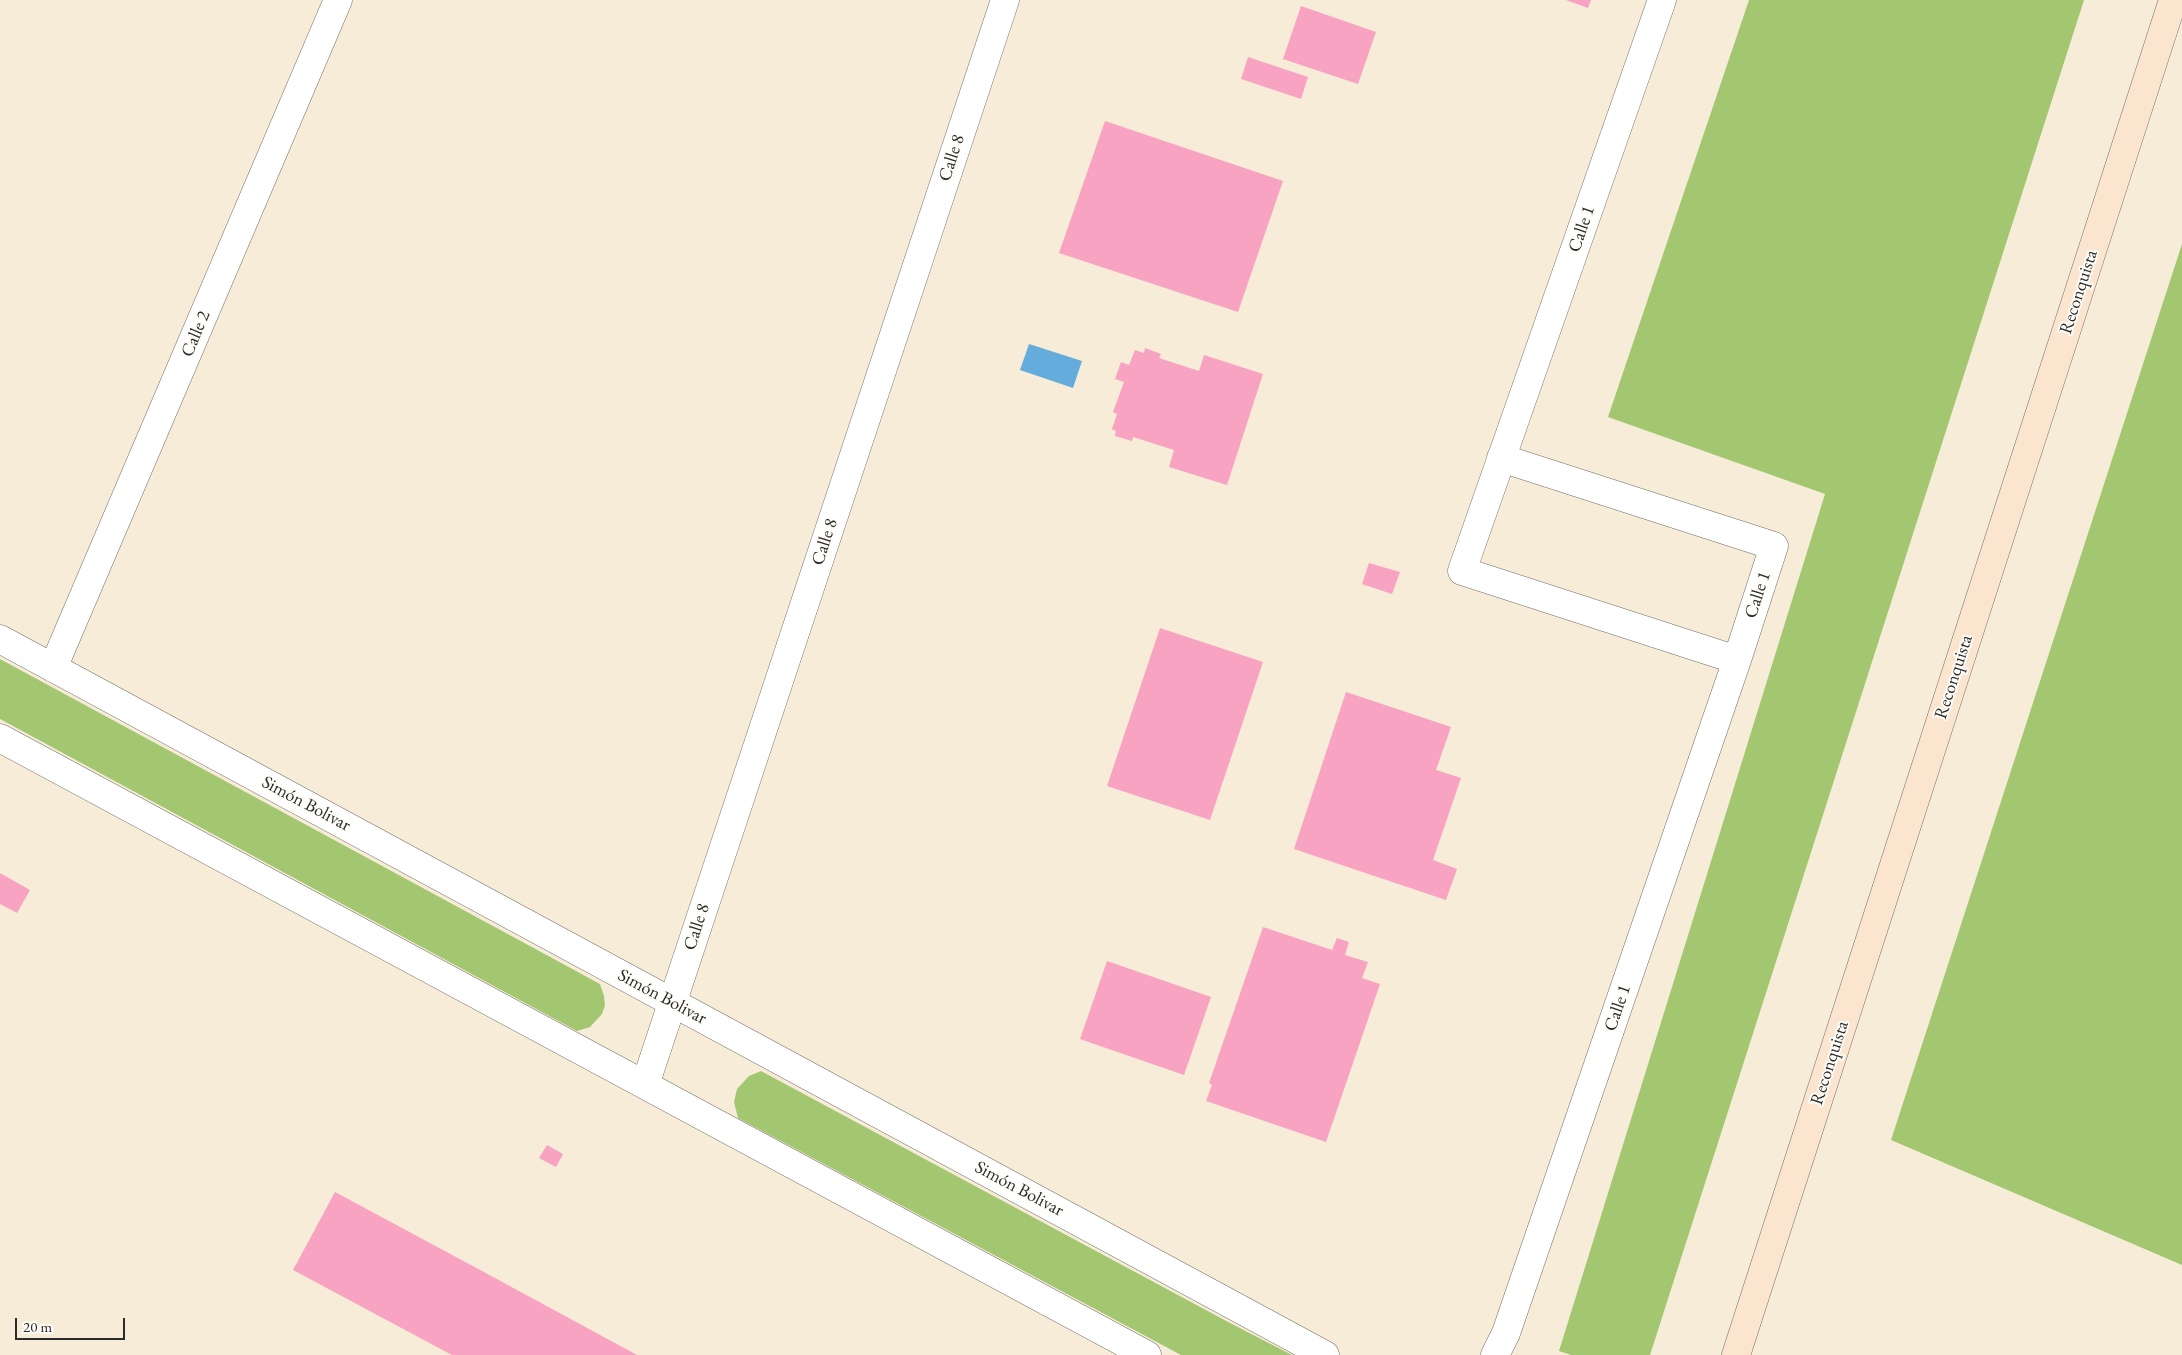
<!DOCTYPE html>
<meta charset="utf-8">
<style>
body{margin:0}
#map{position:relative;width:2182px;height:1355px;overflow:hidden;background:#f6ecd8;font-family:"EB Garamond",serif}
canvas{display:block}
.scale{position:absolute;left:15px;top:1318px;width:110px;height:22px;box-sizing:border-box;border:2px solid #2b2b2b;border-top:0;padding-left:6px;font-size:15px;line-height:18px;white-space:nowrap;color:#2b2b2b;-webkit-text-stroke:4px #fdfcf7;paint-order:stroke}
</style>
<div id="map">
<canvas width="2182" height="1355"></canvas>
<div class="scale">20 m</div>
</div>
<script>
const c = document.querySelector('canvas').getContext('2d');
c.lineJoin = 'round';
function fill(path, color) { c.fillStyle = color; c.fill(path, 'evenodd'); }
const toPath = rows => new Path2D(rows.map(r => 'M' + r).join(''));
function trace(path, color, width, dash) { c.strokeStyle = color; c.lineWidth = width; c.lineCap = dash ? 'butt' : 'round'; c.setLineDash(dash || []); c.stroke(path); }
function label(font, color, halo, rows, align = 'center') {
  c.font = font + ' "EB Garamond",serif'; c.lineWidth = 4; c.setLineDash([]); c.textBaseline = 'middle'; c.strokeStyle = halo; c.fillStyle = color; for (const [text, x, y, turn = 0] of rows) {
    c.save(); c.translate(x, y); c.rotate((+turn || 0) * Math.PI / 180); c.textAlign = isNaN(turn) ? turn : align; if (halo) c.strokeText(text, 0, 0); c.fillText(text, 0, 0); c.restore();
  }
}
const green = toPath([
 [1749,0,2084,0,1650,1355,1571,1355,1559,1351,1825,494,1608,417],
 [2182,244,2182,1265,1891,1140],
 [0,659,600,984,604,996,605,1005,602,1014,590,1027,577,1031,0,719],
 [761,1071,1230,1323,1292,1355,1181,1355,738,1118,734,1102,737,1089,749,1076]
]);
const water = toPath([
 [1029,344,1082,361,1073,388,1020,370]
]);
const building = toPath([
 [1566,0,1591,0,1588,8],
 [1301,6,1376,32,1358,84,1283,59],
 [1248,57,1308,77,1301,99,1241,79],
 [1105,121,1283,181,1238,312,1059,253],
 [1145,348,1161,354,1159,358,1199,371,1204,355,1263,374,1227,485,1169,467,1174,450,1133,437,1132,441,1115,436,1116,431,1112,429,1117,414,1113,412,1124,382,1115,379,1121,362,1129,365,1135,350,1144,353],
 [1369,563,1400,572,1392,594,1362,584],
 [1160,628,1263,662,1210,820,1107,786],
 [1346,692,1451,727,1436,770,1461,778,1433,860,1457,869,1446,900,1294,849],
 [0,873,30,890,17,913,0,904],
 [1263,927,1332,950,1337,938,1349,942,1345,955,1368,962,1362,978,1380,984,1326,1142,1206,1101,1212,1085,1209,1083],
 [1107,961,1211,997,1184,1075,1080,1039],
 [547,1145,563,1154,556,1167,539,1158],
 [335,1192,482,1271,637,1355,452,1355,293,1270]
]);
const street = toPath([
 [1662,0,1462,571,1737,660],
 [0,639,1325,1355],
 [53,668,338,0],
 [0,738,1147,1355],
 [645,1085,1005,0],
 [1495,1355,1506,1333,1737,660,1774,546,1501,458]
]);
const secondary = toPath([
 [1736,1355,2173,0]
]);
const streetNames = [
 ["Calle 8",952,158,-72],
 ["Calle 1",1582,229,-71],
 ["Reconquista",2079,292,-72],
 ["Calle 2",196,334,-67],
 ["Calle 8",825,542,-72],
 ["Calle 1",1758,595,-72],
 ["Reconquista",1954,677,-72],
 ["Simón Bolivar",306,804,28],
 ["Calle 8",697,927,-72],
 ["Simón Bolivar",662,997,28],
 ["Calle 1",1618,1008,-71],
 ["Reconquista",1830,1063,-72],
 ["Simón Bolivar",1019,1189,28]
];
fill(green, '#a3c771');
fill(water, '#64acdb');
fill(building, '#f7a3c1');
trace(street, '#726f68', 29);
trace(secondary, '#726f68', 29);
trace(street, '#fff', 28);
trace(secondary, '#fbe5cf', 28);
label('18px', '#2b2b2b', '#fdfcf7', streetNames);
</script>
